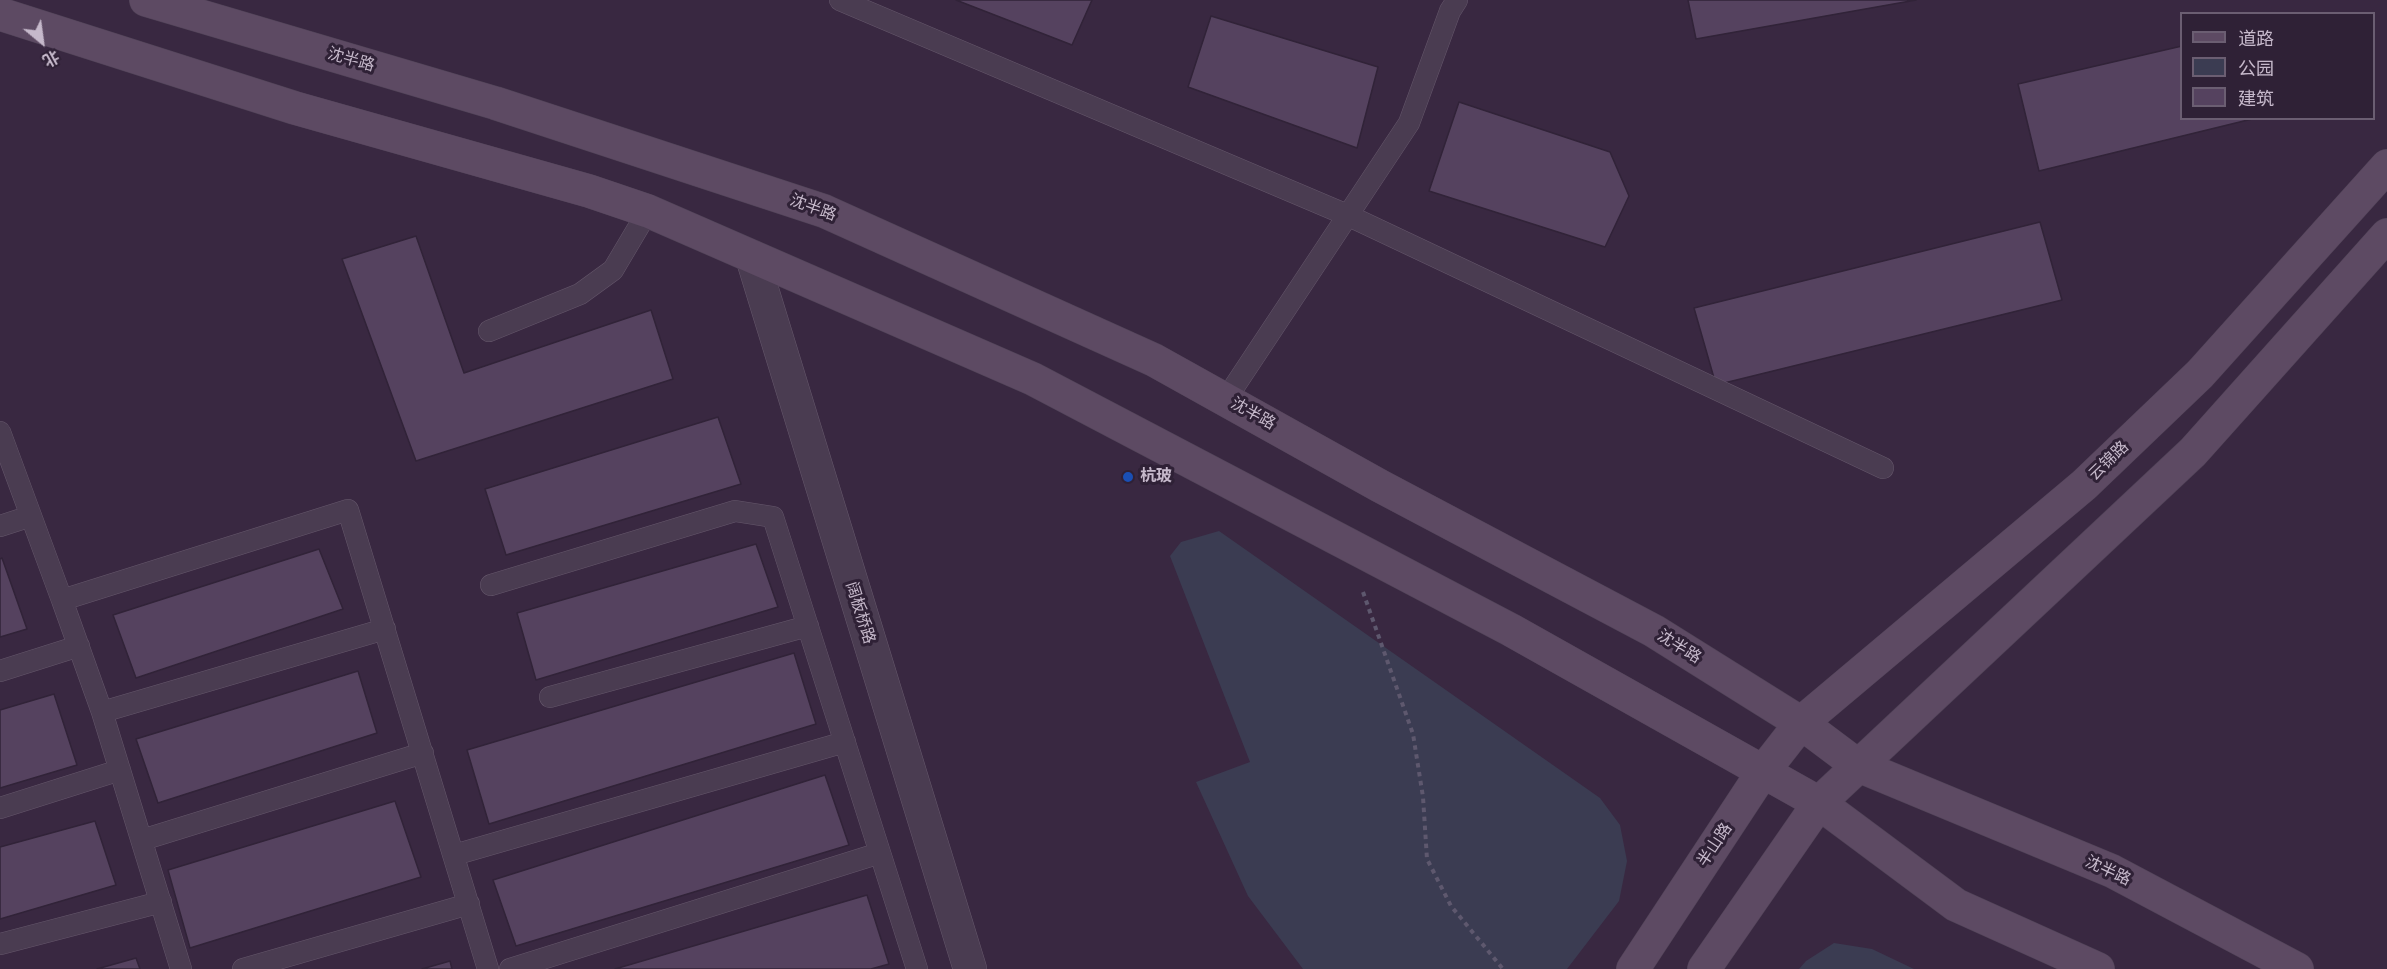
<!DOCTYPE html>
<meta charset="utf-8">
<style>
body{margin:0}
#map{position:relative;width:2387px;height:969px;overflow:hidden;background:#392841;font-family:"Fira Sans Condensed","Noto Sans SC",sans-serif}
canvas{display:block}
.legend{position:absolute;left:2180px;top:12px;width:195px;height:108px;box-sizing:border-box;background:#2f2136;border:2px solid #6b5e72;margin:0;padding:8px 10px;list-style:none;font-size:18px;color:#c6b9cb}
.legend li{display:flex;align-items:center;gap:12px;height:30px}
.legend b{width:30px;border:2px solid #6b5e72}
.north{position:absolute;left:12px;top:12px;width:60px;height:60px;-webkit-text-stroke:4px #2f2136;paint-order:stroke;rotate:151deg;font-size:16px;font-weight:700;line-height:24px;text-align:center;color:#c6b9cb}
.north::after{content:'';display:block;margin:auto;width:21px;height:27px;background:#c6b9cb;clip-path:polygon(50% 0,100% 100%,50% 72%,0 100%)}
</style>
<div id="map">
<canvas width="2387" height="969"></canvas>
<ul class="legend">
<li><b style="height:8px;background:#5d4a63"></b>道路</li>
<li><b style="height:16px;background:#3b3c52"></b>公园</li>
<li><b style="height:16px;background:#55425f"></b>建筑</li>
</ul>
<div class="north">北</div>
</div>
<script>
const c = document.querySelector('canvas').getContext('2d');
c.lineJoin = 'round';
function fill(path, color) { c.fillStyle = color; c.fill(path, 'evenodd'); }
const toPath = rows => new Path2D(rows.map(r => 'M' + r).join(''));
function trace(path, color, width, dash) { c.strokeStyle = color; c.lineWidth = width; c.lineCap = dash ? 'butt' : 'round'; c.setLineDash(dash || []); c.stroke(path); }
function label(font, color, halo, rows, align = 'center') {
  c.font = font + ' "Fira Sans Condensed","Noto Sans SC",sans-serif'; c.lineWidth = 6; c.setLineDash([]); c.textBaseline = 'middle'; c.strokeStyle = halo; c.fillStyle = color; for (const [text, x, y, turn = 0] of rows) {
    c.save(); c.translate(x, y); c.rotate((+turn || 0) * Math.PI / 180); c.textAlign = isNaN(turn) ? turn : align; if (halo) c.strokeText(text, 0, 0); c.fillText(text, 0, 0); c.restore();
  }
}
const green = toPath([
 [1219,531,1600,798,1620,825,1627,861,1619,901,1567,969,1303,969,1248,896,1196,782,1250,762,1170,556,1181,542],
 [1834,943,1872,949,1914,969,1799,969,1806,961]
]);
const building = toPath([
 [956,0,1092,0,1072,45,956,0],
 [1688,0,1916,0,1696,39,1688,0],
 [1211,16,1378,67,1357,148,1188,87,1211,16],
 [2182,46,2182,118,2252,119,2039,171,2018,84,2182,46],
 [1459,102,1610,152,1629,196,1605,247,1429,191,1459,102],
 [2040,222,2062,300,1716,385,1694,308,2040,222],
 [416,236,464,373,651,310,673,379,416,461,342,259,416,236],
 [718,417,741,484,506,555,485,489,718,417],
 [756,544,778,607,536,680,517,613,756,544],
 [319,549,343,609,136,678,113,615,319,549],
 [2,558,27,629,0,637,0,559,2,558],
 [794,653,816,724,489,824,467,750,794,653],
 [358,671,377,733,158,803,136,739,358,671],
 [54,694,77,765,0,788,0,710,54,694],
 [825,775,849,845,516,946,493,880,825,775],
 [395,801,421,877,190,948,168,870,395,801],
 [95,821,116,885,0,919,0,847,95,821],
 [867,895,889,964,871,969,615,969,867,895],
 [136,958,140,969,97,969,136,958],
 [450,961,452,969,422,969,450,961]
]);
const path = toPath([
 [1363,592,1413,734,1423,797,1427,859,1451,906,1503,969]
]);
const lane = toPath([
 [840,0,1347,215,1883,468],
 [489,331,580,294,613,270,648,211],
 [1226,399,1409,123,1450,11,1457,0],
 [0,432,62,600],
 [0,526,31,516],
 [491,585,735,511,773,517,917,969],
 [0,671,79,646],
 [550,697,808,626],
 [102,712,385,629],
 [0,808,120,770],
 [142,840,423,753],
 [454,855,845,742],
 [0,944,161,902],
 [181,969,102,712,62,600,348,510,488,969],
 [243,969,469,904],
 [510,969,880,853]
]);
const street = toPath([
 [752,257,970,969]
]);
const secondary = toPath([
 [146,0,495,103,824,211,1154,360,1380,486,1654,631,1801,723,1857,765,2112,871,2297,969],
 [0,14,295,108,589,191,648,211,1033,379,1511,630,1819,803,1956,905,2098,969],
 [1633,969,1762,773,1801,723,2084,485,2200,374,2387,166],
 [1704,969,1819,803,2193,452,2387,235]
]);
const markers = [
 [1128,477,6,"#1a4fb4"]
];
const streetNames = [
 ["沈半路",351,60,16],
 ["沈半路",813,208,20],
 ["沈半路",1253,414,29],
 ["云锦路",2109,461,-44],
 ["阔板桥路",860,613,73],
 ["沈半路",1679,647,32],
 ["半山路",1715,845,-56],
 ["沈半路",2108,871,25]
];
const poiNames = [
 ["杭玻",1140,477]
];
fill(green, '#3b3c52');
fill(building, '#55425f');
trace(building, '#312338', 1.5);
trace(lane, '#65576b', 22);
trace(street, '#65576b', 34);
trace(secondary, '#504357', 34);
trace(path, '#5e586e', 4, [4.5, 4.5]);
trace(lane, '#4a3c51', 21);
trace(street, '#4a3c51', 33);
trace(secondary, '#5d4a63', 33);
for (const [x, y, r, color] of markers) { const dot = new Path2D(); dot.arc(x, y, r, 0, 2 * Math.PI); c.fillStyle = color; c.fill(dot); trace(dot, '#2f2136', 2); }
label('16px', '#c6b9cb', '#2f2136', streetNames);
label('bold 16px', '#c6b9cb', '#2f2136', poiNames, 'left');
</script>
